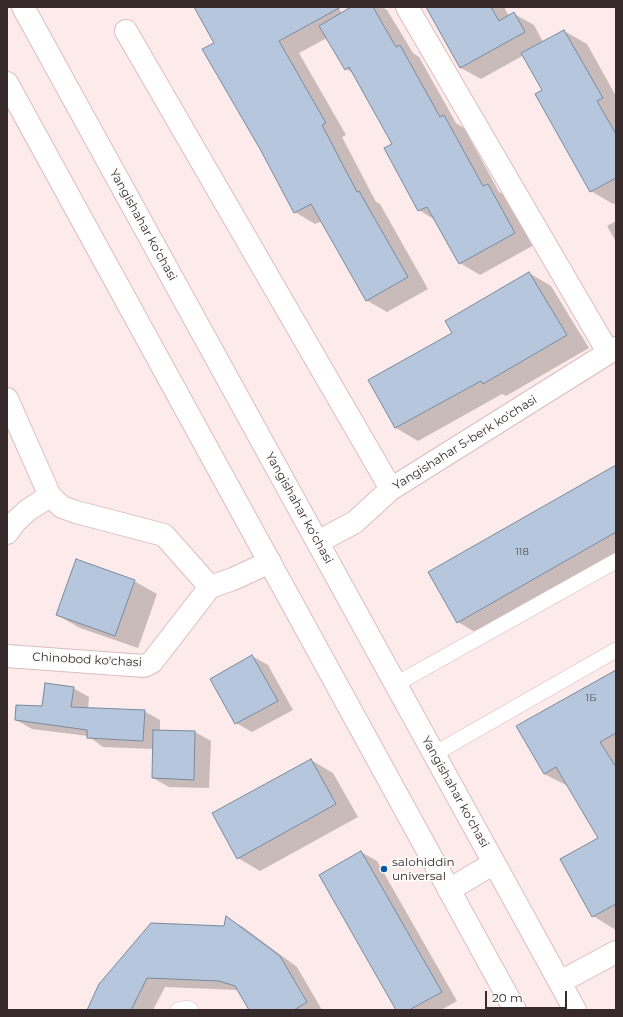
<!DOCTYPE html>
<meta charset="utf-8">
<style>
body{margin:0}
#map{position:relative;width:623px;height:1017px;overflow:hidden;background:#fdeaea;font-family:Montserrat,sans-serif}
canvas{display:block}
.frame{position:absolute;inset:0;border:8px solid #362a2a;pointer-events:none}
.scale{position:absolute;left:485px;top:991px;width:82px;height:18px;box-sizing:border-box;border:2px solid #362a2a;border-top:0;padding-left:5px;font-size:12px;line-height:14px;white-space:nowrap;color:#362a2a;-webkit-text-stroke:3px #fcfcfc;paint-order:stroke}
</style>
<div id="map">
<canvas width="623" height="1017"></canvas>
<div class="frame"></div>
<div class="scale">20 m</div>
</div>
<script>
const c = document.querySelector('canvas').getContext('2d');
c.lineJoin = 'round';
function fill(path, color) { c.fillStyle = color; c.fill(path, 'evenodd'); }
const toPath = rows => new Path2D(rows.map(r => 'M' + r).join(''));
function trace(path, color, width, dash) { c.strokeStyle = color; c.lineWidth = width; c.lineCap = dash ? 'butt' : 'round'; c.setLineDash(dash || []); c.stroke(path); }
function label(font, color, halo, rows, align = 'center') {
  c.font = font + ' Montserrat,sans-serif'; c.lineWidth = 3.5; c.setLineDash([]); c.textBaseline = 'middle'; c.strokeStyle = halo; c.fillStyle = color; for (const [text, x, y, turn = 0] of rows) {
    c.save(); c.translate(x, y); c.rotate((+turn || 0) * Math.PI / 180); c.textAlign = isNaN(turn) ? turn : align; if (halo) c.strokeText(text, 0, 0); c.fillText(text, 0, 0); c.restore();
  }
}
const shadow = toPath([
 [195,7,338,7,342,13,353,7,382,7,387,10,413,53,419,57,456,123,464,128,499,192,507,196,534,245,480,275,460,263,435,220,419,210,393,144,353,73,346,69,327,38,299,53,346,135,342,137,376,202,380,204,428,289,387,312,366,300,322,221,315,224,295,212,215,43],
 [427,7,504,7,509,16,514,14,534,25,543,42,564,31,587,44,616,96,616,203,613,204,591,191,543,90,524,55,481,79,461,68],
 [616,221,616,242,607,226],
 [529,273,551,286,589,348,506,396,502,394,418,441,396,428,369,380,454,333],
 [616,466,616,564,485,638,458,622],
 [134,581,157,594,138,648,80,628,57,615],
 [252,656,268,665,293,710,252,732,236,723],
 [616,671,616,930,593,916,600,838,568,786,544,774],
 [73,688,89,697,88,709,144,711,160,720,160,731,195,732,211,741,209,788,169,787,153,778,154,749,103,747,88,736,32,729,16,720,43,707],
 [311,760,333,773,358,817,260,871,238,858],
 [361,852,377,861,457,1001,441,1010,397,1010],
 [226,917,243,927,297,967,322,1010,251,1010,237,990,165,987,153,1010,88,1010,225,927]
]);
const building = toPath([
 [194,7,341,7,279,41,326,123,322,125,357,192,359,191,408,277,366,301,311,204,294,213,260,149,202,49,214,43,194,7],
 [351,7,373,7,396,47,400,45,440,117,444,115,483,186,488,184,515,233,459,264,427,207,418,211,384,148,392,144,349,67,345,70,319,26,351,7],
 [426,7,491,7,499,21,514,12,525,32,460,68,426,7],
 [564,30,603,98,597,101,616,134,616,178,590,192,535,94,542,90,521,53,564,30],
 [529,272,567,335,483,384,481,381,395,428,368,380,452,333,445,321,529,272],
 [616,465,616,532,457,623,428,572,616,465],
 [76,559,135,580,115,636,56,615,76,559],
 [252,655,278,701,235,724,210,679,252,655],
 [616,670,616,733,600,742,616,767,616,904,592,917,560,859,598,838,556,767,544,774,516,726,616,670],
 [45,683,74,687,71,707,145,710,143,741,87,738,87,730,15,720,16,705,42,706,45,683],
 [153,730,195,731,194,780,152,778,153,730],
 [311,759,336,804,237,859,212,813,311,759],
 [361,851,442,992,409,1010,396,1010,319,875,361,851],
 [226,916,280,956,307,1002,294,1010,249,1010,235,986,219,981,147,978,131,1010,87,1010,99,984,151,923,224,926,226,916]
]);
const lane = toPath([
 [396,684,616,561],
 [434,754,616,650],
 [178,1010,187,1008,191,1010]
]);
const street = toPath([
 [407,7,608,352],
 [126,31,391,489],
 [7,399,50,496],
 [7,533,15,522,28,510,50,496,62,507,76,512,164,535,210,587],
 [318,542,355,522,391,489,616,348],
 [7,656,144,666,152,662,210,587,233,579,270,562],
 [560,982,616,952]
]);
const primary = toPath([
 [23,7,575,1010],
 [7,83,515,1010],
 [449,890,494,863]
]);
const markers = [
 [384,869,4,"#0a57a6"]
];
const numberNames = [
 ["118",522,552],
 ["1Б",591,698]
];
const streetNames = [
 ["Yangishahar ko‘chasi",143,225,61],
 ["Yangishahar 5-berk ko'chasi",465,443,-32],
 ["Yangishahar ko‘chasi",299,508,61],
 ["Chinobod ko'chasi",87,660,3],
 ["Yangishahar ko‘chasi",455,792,61]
];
const poiNames = [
 ["salohiddin",392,862],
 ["universal",392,876]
];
fill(shadow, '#0003');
fill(building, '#b6c7dd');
trace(building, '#79899d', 1);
trace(lane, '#dcbdbd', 16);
trace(street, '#dcbdbd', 24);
trace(primary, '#dcbdbd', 24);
trace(lane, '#fff', 15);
trace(street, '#fff', 22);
trace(primary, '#fff', 22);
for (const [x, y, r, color] of markers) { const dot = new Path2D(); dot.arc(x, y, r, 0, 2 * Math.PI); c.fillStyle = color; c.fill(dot); trace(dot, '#fcfcfc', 1.5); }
label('10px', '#565157', null, numberNames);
label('12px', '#362a2a', '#fcfcfc', streetNames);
label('12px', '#362a2a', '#fcfcfc', poiNames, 'left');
</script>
